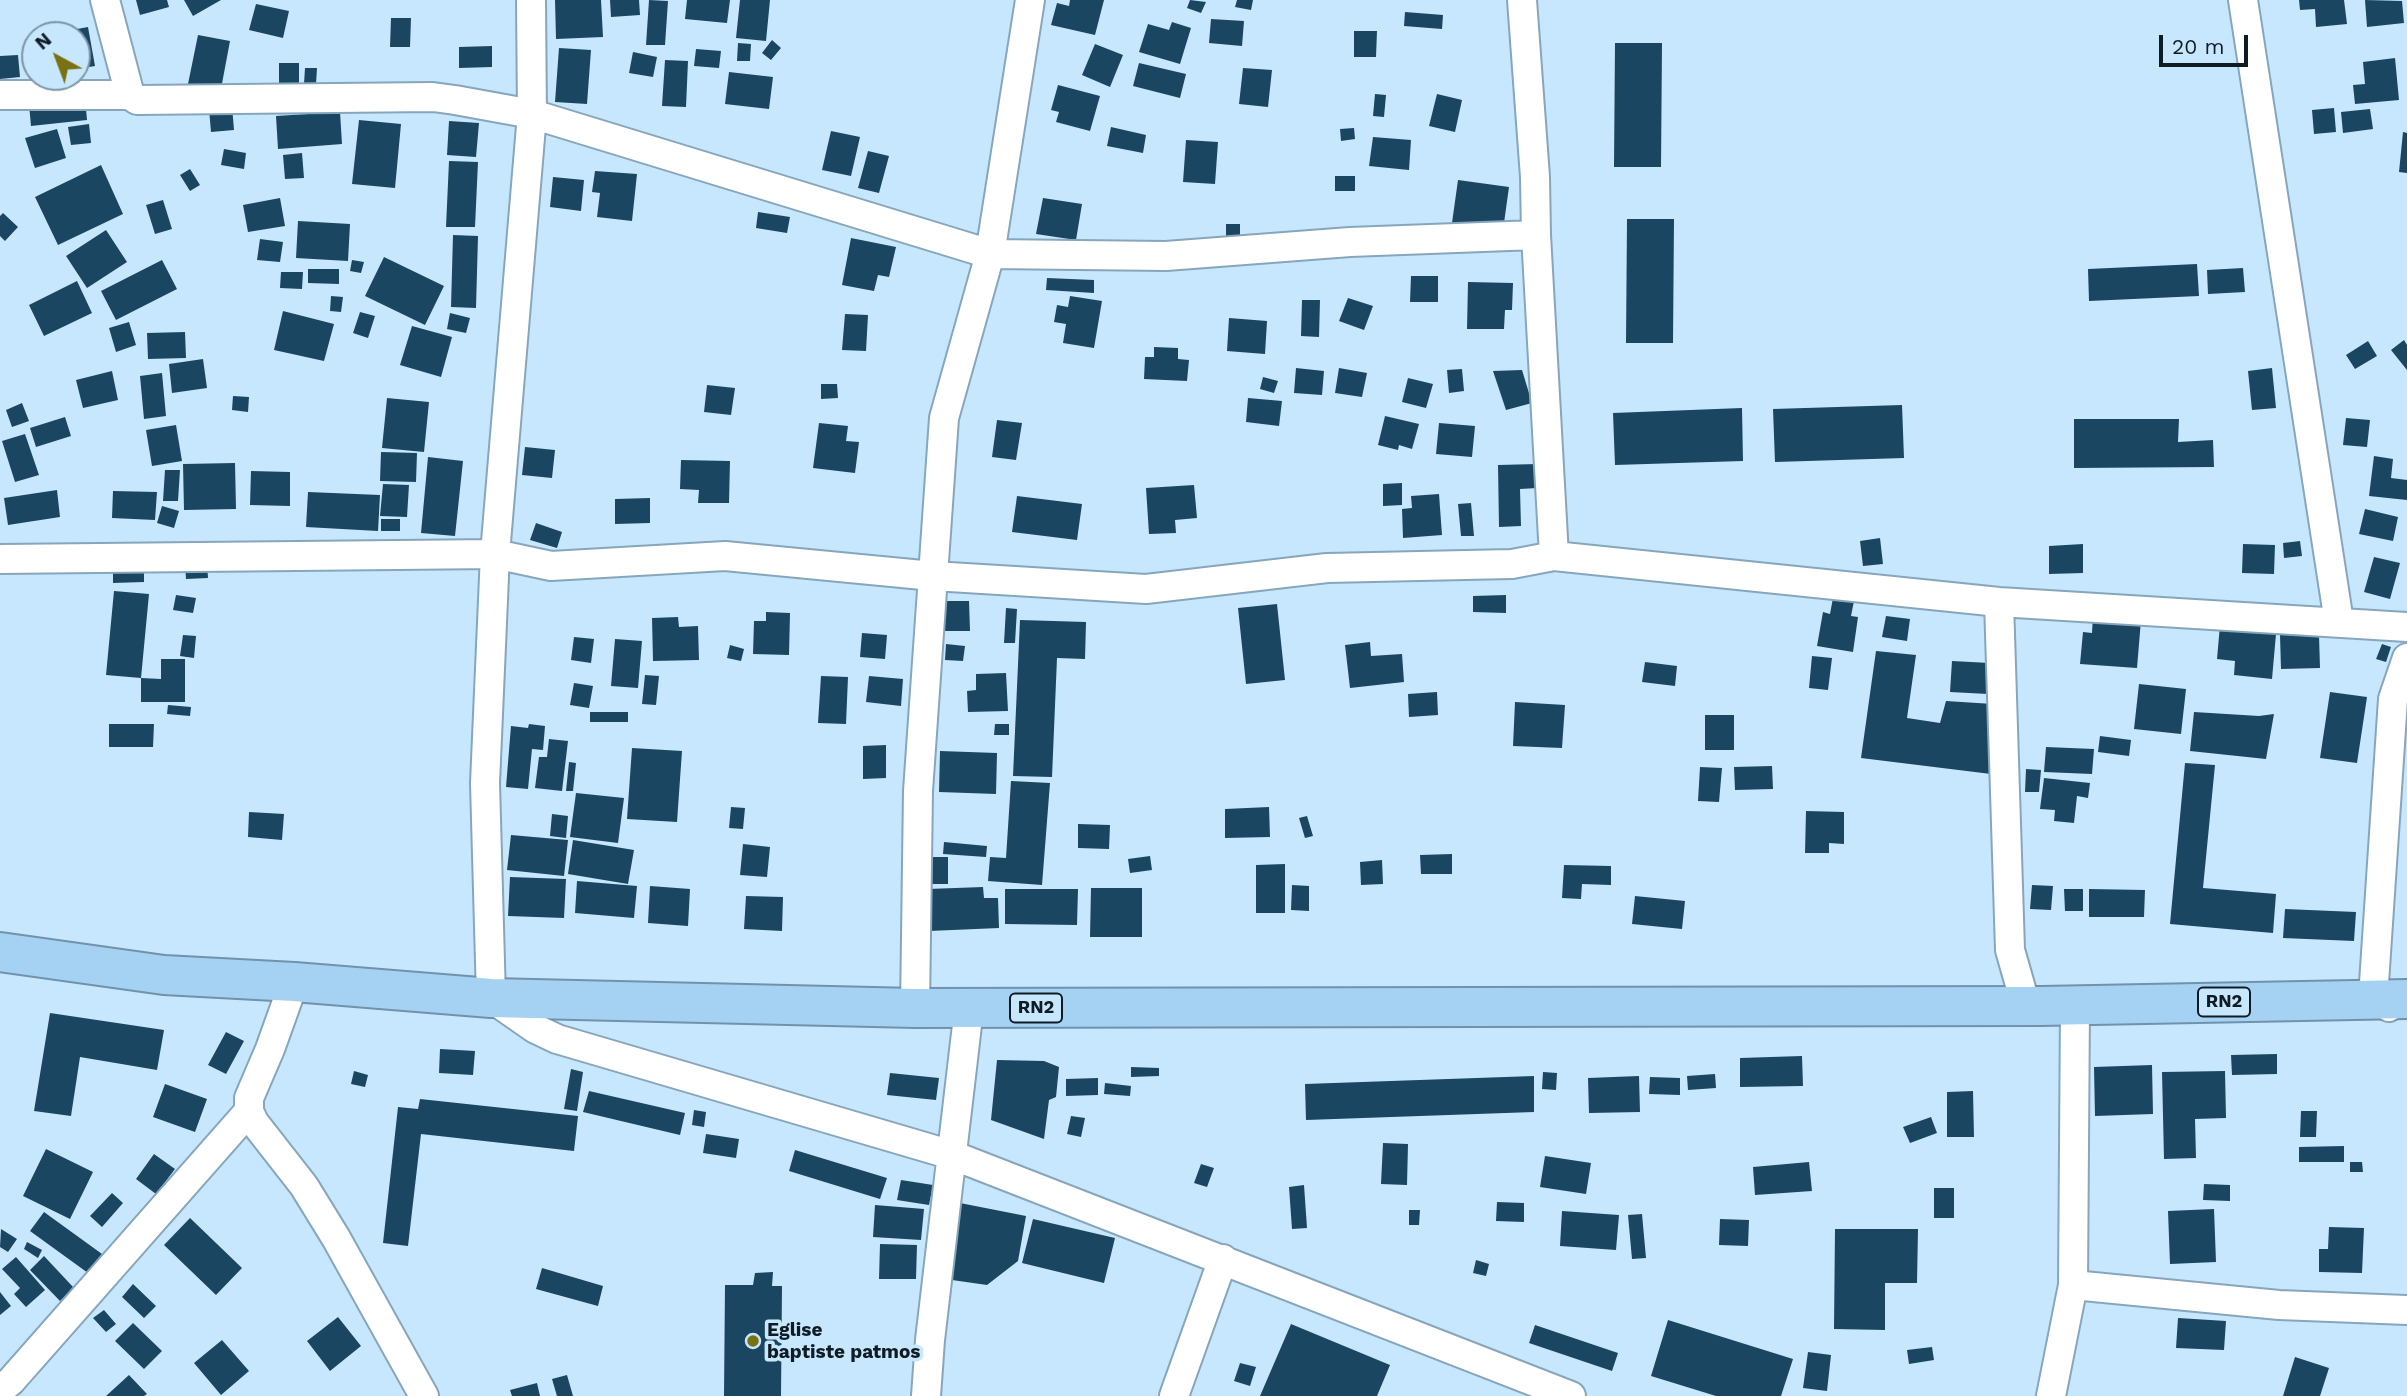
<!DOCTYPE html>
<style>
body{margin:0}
#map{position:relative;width:2407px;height:1396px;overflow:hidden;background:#c7e7ff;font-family:"Work Sans",sans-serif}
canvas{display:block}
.north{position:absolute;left:21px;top:21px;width:70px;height:70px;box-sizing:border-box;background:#c7e7ff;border:2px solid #7e96a7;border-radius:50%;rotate:319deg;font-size:19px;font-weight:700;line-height:28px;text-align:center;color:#101c24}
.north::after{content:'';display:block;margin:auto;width:24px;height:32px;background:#7a7112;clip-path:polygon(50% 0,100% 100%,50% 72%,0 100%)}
.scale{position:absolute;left:2159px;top:35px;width:89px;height:32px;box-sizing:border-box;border:4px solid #101c24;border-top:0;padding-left:9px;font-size:21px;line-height:24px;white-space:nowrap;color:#101c24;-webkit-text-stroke:5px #c7e7ff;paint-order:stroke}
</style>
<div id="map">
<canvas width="2407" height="1396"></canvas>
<div class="north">N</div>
<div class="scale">20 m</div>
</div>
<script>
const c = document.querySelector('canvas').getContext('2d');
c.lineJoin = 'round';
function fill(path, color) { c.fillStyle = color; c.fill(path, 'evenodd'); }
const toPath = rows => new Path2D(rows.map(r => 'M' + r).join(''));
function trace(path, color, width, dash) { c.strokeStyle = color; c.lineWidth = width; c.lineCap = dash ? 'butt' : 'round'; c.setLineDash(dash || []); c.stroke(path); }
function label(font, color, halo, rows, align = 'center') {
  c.font = font + ' "Work Sans",sans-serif'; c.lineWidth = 7; c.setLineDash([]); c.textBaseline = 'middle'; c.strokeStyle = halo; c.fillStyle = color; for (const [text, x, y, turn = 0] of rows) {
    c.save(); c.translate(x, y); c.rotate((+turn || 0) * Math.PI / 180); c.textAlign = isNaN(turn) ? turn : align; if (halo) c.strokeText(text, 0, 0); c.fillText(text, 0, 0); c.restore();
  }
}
const building = toPath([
 [136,0,167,0,169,7,140,15],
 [184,0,221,0,193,16],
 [555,0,601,0,603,37,556,39],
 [610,0,639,0,640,15,611,17],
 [649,0,668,1,665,45,646,45],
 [687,0,730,0,727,23,685,19],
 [740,0,770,0,766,41,736,38],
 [1070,0,1104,0,1095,35,1051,25,1057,3,1069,6],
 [1190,0,1206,2,1201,13,1187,8],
 [1237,0,1253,0,1251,10,1235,7],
 [2299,0,2344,0,2347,24,2316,27,2315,9,2300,10],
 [2365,0,2402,1,2404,23,2367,27],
 [256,4,289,11,283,38,249,30],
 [1405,12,1443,15,1442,29,1404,26],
 [391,18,411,18,410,47,390,47],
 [1211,19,1244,21,1242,46,1209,43],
 [1172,22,1191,28,1180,64,1139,52,1148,24,1169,30],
 [88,27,95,66,77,69,77,35,67,35,66,31],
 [1354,31,1377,31,1376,57,1354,57],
 [198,35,230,41,221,89,188,84],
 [772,40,781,48,771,60,762,53],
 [738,43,751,44,750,61,737,61],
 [1615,43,1662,43,1661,167,1614,167],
 [35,44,35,70,31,70,27,45],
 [1095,44,1123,55,1110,87,1082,75],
 [492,46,492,67,459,68,459,47],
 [559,48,591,50,587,104,555,102],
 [696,49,721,51,719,68,694,66],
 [633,52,657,57,653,77,629,73],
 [18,55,20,77,0,79,0,56],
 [2395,58,2399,100,2355,104,2353,85,2365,84,2363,62],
 [665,60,688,61,686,107,662,106],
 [279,63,299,63,299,88,279,88],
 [1139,63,1186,74,1180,98,1133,86],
 [305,68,317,68,316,84,304,84],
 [1243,68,1272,70,1268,107,1239,104],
 [729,72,773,77,769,109,725,104],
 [1058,85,1100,96,1090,131,1056,122,1059,112,1051,110],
 [1375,94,1386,95,1384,117,1373,116],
 [1437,94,1462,100,1455,132,1429,126],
 [85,98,87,120,31,126,29,104],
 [232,106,234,130,211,132,209,109],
 [2334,108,2336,132,2314,134,2312,110],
 [2370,109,2373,129,2343,133,2341,112],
 [340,112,342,144,278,149,276,116],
 [359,120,401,124,395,188,352,184],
 [449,121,479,123,476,157,447,155],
 [89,124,91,143,71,145,68,127],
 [1111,127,1146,135,1143,153,1107,146],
 [1354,128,1355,139,1341,141,1340,129],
 [57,129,66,158,35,168,25,138],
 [831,131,860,137,851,176,822,170],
 [2403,132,2407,133,2407,173,2399,172],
 [1373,137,1411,140,1409,170,1369,166],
 [1186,140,1218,142,1215,184,1183,182],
 [224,149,246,153,244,169,221,165],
 [868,151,889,156,879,193,858,188],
 [302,153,304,178,285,179,283,155],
 [449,161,478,162,475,227,446,227],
 [101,165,123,214,58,245,35,197],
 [190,169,200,185,190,191,180,175],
 [595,171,637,174,632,221,597,217,600,193,592,192],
 [1335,176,1355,176,1355,191,1335,191],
 [553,177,584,180,581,211,550,207],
 [1458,180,1509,187,1504,223,1487,221,1485,234,1451,230],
 [280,198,285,226,248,232,243,205],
 [1043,198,1082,204,1076,240,1036,234],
 [163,200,172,229,155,234,146,205],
 [758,212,790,217,787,233,756,228],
 [3,213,18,227,5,241,0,236,0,216],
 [1627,219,1674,219,1673,343,1626,343],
 [298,221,350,224,348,261,296,258],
 [1226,224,1240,224,1240,238,1226,238],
 [106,230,127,262,87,288,66,256],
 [453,235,478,236,476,308,451,307],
 [851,238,896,247,889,277,878,275,874,291,842,285],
 [260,239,283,242,280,262,257,260],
 [384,257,444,286,425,325,365,296],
 [162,260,177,289,116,320,101,291],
 [352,260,364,262,361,273,350,271],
 [2197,264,2199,296,2089,301,2088,269],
 [2243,268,2245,292,2208,294,2207,270],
 [308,269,339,269,339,284,308,283],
 [281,272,303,272,302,289,280,288],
 [1411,276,1438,276,1438,302,1410,302],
 [1047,278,1094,280,1094,293,1046,290],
 [77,281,92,313,44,336,29,305],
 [1468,282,1513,283,1512,310,1505,310,1504,329,1467,329],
 [331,296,343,297,341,312,330,311],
 [1070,296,1102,301,1094,348,1063,343,1066,324,1054,322,1057,305,1068,307],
 [1348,298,1373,306,1364,330,1339,321],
 [1302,300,1320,300,1319,337,1301,336],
 [283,311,334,324,324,361,274,350],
 [360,312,375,316,368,338,353,333],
 [450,313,470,318,466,333,447,329],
 [845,314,868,315,866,351,842,350],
 [1229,318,1267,321,1265,354,1227,351],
 [129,322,136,345,116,352,109,328],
 [412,326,452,337,441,377,400,365],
 [185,332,186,358,148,359,147,333],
 [2404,340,2407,345,2407,370,2391,350],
 [2368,341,2377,356,2355,369,2346,355],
 [1154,347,1178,348,1178,359,1189,360,1187,381,1144,379,1145,357,1154,357],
 [203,359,207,388,172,393,169,364],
 [1296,368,1324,371,1322,395,1294,393],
 [1339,368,1367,373,1362,397,1335,393],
 [2272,368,2276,408,2252,410,2248,371],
 [1462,369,1464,391,1449,393,1447,370],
 [1522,370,1532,403,1506,410,1493,371],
 [112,371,118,400,83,408,76,380],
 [162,373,166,416,144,419,140,376],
 [1263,377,1278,381,1274,393,1260,389],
 [1408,378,1433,384,1426,408,1402,402],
 [821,384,837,384,838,398,821,399],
 [707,385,735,388,731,415,704,412],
 [233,396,249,397,248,412,232,410],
 [387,398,429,402,424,452,382,448],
 [1248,398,1282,401,1279,426,1246,422],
 [22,403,29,421,12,427,6,410],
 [1902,405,1904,458,1775,462,1773,409],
 [1742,408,1743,461,1615,465,1613,413],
 [1385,416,1419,424,1412,449,1399,445,1398,450,1378,445],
 [65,417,71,436,36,447,30,428],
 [2346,418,2370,420,2367,447,2343,445],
 [2074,419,2179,419,2178,442,2213,440,2214,467,2074,468],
 [997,420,1022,423,1016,460,992,457],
 [819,423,848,426,846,441,859,442,855,473,813,468],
 [1439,423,1475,426,1472,457,1436,454],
 [176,425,182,461,152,466,146,430],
 [25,434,39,475,15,482,2,441],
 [525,447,555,450,552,478,522,475],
 [381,452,417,453,416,482,380,481],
 [2374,456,2393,459,2391,478,2407,480,2407,500,2369,496],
 [428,457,463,461,455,536,421,533],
 [681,460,730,461,729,503,698,503,699,490,680,489],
 [235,463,236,509,184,510,183,464],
 [1537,464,1537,488,1520,489,1521,526,1499,527,1498,465],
 [165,470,180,470,178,501,163,501],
 [251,471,290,472,290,506,250,505],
 [1402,483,1402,505,1383,506,1383,484],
 [383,484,409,485,407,517,380,516],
 [1194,485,1197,518,1175,520,1176,533,1149,534,1146,488],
 [57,490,60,517,8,525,4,498],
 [113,491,157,492,155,520,112,518],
 [308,492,380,495,378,531,306,527],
 [1439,494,1442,535,1403,538,1402,509,1412,508,1411,496],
 [1017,496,1082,504,1077,540,1012,532],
 [650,498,650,523,615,524,615,499],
 [1471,503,1474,536,1461,536,1458,504],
 [162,506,179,511,174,528,157,523],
 [2365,509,2398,517,2393,541,2359,534],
 [381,519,400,519,400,531,381,531],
 [536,523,562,532,557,548,530,540],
 [1880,538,1883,564,1863,566,1860,541],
 [2300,541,2302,556,2284,558,2283,543],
 [2083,544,2083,573,2049,574,2049,546],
 [2243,544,2275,545,2274,574,2242,573],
 [2374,557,2400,563,2390,599,2364,592],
 [207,563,208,578,186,579,185,564],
 [113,566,144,566,144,582,113,583],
 [114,591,149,594,141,678,106,675],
 [176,595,196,598,193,613,173,610],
 [1506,595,1506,613,1473,612,1473,596],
 [1833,598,1854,601,1851,616,1858,617,1853,652,1817,646,1823,612,1830,614],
 [945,601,969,601,970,631,945,631],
 [1277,604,1285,680,1246,684,1238,608],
 [1006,608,1017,609,1015,643,1004,643],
 [766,612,790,613,789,655,753,654,754,621,766,621],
 [2093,615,2141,620,2137,668,2080,664,2083,632,2092,633],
 [1886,616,1910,619,1907,641,1882,637],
 [678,617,679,627,698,626,699,660,653,661,652,618],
 [1020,620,1086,622,1085,659,1057,658,1052,777,1013,776],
 [2220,625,2259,628,2258,633,2276,634,2272,679,2234,675,2235,661,2217,659],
 [862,633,887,635,885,659,860,657],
 [183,635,196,636,194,658,180,656],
 [2280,635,2319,635,2320,668,2281,669],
 [574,637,594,639,591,663,571,660],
 [615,639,642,641,638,688,611,686],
 [1370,642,1371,656,1402,654,1404,682,1350,688,1345,645],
 [946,644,965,646,963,661,945,660],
 [2382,644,2391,647,2386,662,2376,659],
 [730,645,744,649,741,661,727,658],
 [1876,651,1916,655,1907,718,1940,723,1946,701,1993,704,1991,774,1861,758],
 [1812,656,1832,658,1828,690,1809,688],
 [161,659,185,659,185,702,141,702,141,678,161,679],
 [1952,661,1990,663,1988,694,1950,692],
 [1645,662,1677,666,1675,686,1642,682],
 [1006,673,1008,711,968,712,967,691,976,690,976,674],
 [645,675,659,676,656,705,642,704],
 [821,676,848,677,846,724,818,723],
 [869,676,903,679,901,706,866,702],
 [574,683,593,686,589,708,570,705],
 [2139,684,2186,689,2181,734,2134,729],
 [1437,692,1438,715,1409,717,1408,694],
 [2330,692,2367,697,2357,763,2320,758],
 [1515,702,1565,705,1562,748,1513,746],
 [168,705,191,707,190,716,167,714],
 [590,712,628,712,628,722,590,722],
 [2194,712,2259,716,2274,714,2266,759,2190,751],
 [1705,715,1734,715,1734,750,1705,750],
 [109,724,154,724,153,747,109,747],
 [529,724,545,726,543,750,532,749,528,789,506,787,511,726,528,728],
 [995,724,1009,724,1009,735,994,735],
 [2100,736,2131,740,2129,756,2098,752],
 [549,739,568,741,562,791,535,788,539,757,547,757],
 [886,745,886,778,863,779,863,746],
 [2046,747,2094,749,2092,774,2044,772],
 [632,748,682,751,677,822,627,819],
 [940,751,997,753,996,794,939,792],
 [569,762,576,763,573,791,566,791],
 [2185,763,2215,765,2203,888,2276,894,2273,933,2170,924],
 [1772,766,1773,789,1735,790,1734,767],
 [1700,767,1722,768,1719,802,1698,801],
 [2026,769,2041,770,2039,792,2025,792],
 [2044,778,2090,783,2088,798,2077,796,2074,823,2054,821,2055,810,2040,809],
 [1011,781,1050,783,1042,885,988,881,990,857,1006,858],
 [576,793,624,798,618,843,570,837],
 [731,807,745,808,743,829,729,828],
 [1269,807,1270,837,1225,838,1225,809],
 [1806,811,1844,812,1844,844,1829,843,1829,853,1805,853],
 [249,812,284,814,282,840,248,837],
 [552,814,568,816,566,838,550,836],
 [1307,816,1313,836,1305,838,1299,818],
 [1078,824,1110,825,1109,849,1078,848],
 [511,835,568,840,564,876,507,870],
 [573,840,634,850,628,884,568,874],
 [944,842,987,846,986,857,943,854],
 [743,844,770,847,767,877,740,875],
 [1452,854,1452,874,1421,874,1420,855],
 [1150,856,1152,870,1130,873,1128,859],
 [932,857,948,857,948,884,932,884],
 [1382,860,1383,884,1361,885,1360,862],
 [1285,864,1285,913,1256,913,1256,865],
 [1564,865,1611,866,1611,885,1582,884,1581,899,1562,898],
 [510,877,566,879,564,918,508,916],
 [577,881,637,886,634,918,575,913],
 [1292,885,1309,886,1309,911,1291,910],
 [2032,885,2053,886,2051,910,2030,909],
 [650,886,690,889,688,926,648,923],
 [983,887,984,898,998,898,999,928,929,931,928,889],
 [1091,888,1142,888,1142,937,1090,937],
 [1005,889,1078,889,1077,925,1005,924],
 [2064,889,2083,889,2083,911,2065,911],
 [2089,889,2145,890,2144,917,2089,917],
 [746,896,783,897,782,931,744,929],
 [1635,896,1685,901,1682,929,1632,924],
 [2285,909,2356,912,2354,941,2283,938],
 [50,1013,164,1030,157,1070,80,1057,71,1116,34,1111],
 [226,1032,244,1041,226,1074,208,1065],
 [440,1049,475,1051,473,1075,439,1073],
 [2277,1054,2277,1074,2232,1075,2231,1055],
 [1802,1056,1803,1086,1740,1087,1740,1058],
 [997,1060,1044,1061,1059,1067,1056,1097,1049,1100,1044,1139,991,1120],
 [2152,1065,2153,1114,2095,1116,2094,1067],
 [1131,1067,1159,1068,1159,1076,1131,1077],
 [571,1069,583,1072,577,1111,564,1109],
 [354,1071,368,1075,365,1087,351,1084],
 [2225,1071,2226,1118,2195,1119,2196,1158,2164,1159,2162,1072],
 [1543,1072,1557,1073,1556,1090,1542,1089],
 [890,1073,939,1078,936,1100,887,1095],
 [1715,1074,1716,1088,1688,1090,1687,1076],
 [1534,1076,1534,1112,1306,1120,1305,1084],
 [1639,1076,1640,1112,1589,1113,1588,1078],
 [1650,1077,1680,1078,1680,1095,1649,1094],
 [1098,1078,1098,1095,1066,1096,1066,1079],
 [1105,1083,1131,1086,1130,1096,1104,1094],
 [165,1084,207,1099,195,1132,153,1117],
 [589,1091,685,1113,680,1135,583,1112],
 [1973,1091,1974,1137,1947,1137,1947,1092],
 [420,1099,578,1116,574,1151,421,1134,408,1246,383,1243,398,1107,418,1109],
 [694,1110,706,1112,704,1127,692,1125],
 [2301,1111,2317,1111,2316,1137,2300,1137],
 [1071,1116,1085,1118,1081,1137,1067,1134],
 [1931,1117,1937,1133,1910,1143,1903,1127],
 [706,1134,739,1139,736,1158,703,1153],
 [1383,1143,1408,1144,1407,1185,1381,1184],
 [2344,1146,2344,1162,2299,1162,2299,1147],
 [46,1149,93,1172,70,1219,23,1196],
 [795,1150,887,1178,880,1199,789,1171],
 [154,1154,175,1169,156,1194,136,1179],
 [1545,1156,1591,1163,1586,1194,1540,1187],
 [1809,1162,1812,1191,1755,1195,1753,1167],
 [2350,1162,2362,1162,2363,1172,2350,1172],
 [1201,1164,1214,1168,1207,1187,1194,1183],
 [901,1180,933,1185,929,1205,897,1200],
 [2204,1184,2230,1185,2230,1201,2203,1200],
 [1304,1185,1307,1228,1292,1229,1289,1187],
 [1934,1188,1954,1188,1954,1218,1934,1218],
 [112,1193,123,1203,102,1227,90,1216],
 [1497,1202,1524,1203,1524,1222,1496,1221],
 [960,1203,1026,1216,1018,1261,987,1285,945,1279],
 [875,1205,924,1209,921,1240,873,1237],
 [2214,1209,2216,1262,2170,1264,2168,1211],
 [1409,1210,1420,1210,1419,1225,1409,1225],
 [1562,1211,1619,1215,1616,1250,1560,1246],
 [44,1212,102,1254,88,1273,30,1231],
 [1642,1214,1646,1258,1632,1259,1628,1215],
 [190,1218,242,1268,216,1295,164,1245],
 [1033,1219,1115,1238,1104,1283,1022,1263],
 [1720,1219,1749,1220,1748,1246,1719,1245],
 [2329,1227,2364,1228,2362,1273,2319,1272,2319,1249,2328,1249],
 [1,1229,17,1239,8,1252,0,1247],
 [1835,1229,1918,1229,1917,1283,1885,1283,1885,1330,1834,1329],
 [27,1242,42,1250,38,1258,24,1249],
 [880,1244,917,1245,916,1279,879,1279],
 [44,1256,74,1288,60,1301,30,1270],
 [16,1257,45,1290,26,1307,14,1294,20,1288,2,1269],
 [1476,1260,1489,1264,1486,1276,1473,1273],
 [542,1268,603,1286,598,1306,536,1289],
 [773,1272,772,1286,782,1286,781,1396,724,1396,725,1285,753,1285,755,1273],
 [133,1284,156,1306,144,1318,122,1297],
 [0,1292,11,1306,0,1315],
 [104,1310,116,1324,106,1332,93,1318],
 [338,1317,361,1346,330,1371,307,1341],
 [2178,1318,2226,1321,2224,1350,2176,1348],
 [1668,1320,1793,1359,1781,1396,1716,1396,1651,1376],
 [133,1323,162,1351,144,1369,115,1341],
 [1291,1324,1390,1365,1377,1396,1260,1396],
 [1535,1325,1618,1353,1612,1371,1529,1343],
 [222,1340,249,1371,221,1395,194,1363],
 [1932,1347,1934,1360,1909,1364,1907,1350],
 [1808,1352,1831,1355,1827,1391,1803,1388],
 [2295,1357,2329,1368,2320,1396,2283,1396],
 [1240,1363,1256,1367,1250,1386,1234,1381],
 [129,1375,147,1394,144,1396,106,1396],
 [567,1375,573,1396,557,1396,552,1379],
 [537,1383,540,1396,512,1396,510,1390]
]);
const minor = toPath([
 [105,0,130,95,137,100,433,97,455,100,532,114,990,254,1166,256,1350,242,1536,235],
 [531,0,532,114,495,554,485,783,491,998,534,1028,557,1039,952,1155,1571,1396],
 [1522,0,1535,177,1536,235,1554,556,1999,602,2407,627],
 [2243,0,2339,622],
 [0,95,130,95],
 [0,559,495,554,551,566,725,556,933,576,1146,589,1327,568,1512,564,1554,556],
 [1999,602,2010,950,2026,1006],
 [294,982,270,1049,249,1098,249,1111,254,1122,304,1186,336,1238,424,1396],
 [2389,1007,2373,998,2393,699,2407,658],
 [915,1008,918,791,944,418,990,254,1030,0],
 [2073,1285,2279,1305,2407,1310],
 [0,1390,11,1381,249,1111],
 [926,1396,930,1340,969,1008],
 [1174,1396,1223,1259],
 [2051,1396,2073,1285,2075,1006]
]);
const highway = toPath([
 [0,952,164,975,294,982,491,998,915,1008,2041,1006,2407,999]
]);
const markers = [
 [753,1341,7,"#7a7112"]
];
const shields = [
 [2224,1002,52],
 [1036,1008,52]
];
const shieldNames = [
 ["RN2",2224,1002],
 ["RN2",1036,1008]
];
const poiNames = [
 ["Eglise",767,1330],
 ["baptiste patmos",767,1352]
];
fill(building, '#1a4662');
trace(minor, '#87a6bc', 32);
trace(highway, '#7192ab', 42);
trace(minor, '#fff', 28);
trace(highway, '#a5d2f3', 38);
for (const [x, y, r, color] of markers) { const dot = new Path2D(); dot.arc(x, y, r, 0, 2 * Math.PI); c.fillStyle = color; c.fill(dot); trace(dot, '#c7e7ff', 2.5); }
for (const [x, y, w] of shields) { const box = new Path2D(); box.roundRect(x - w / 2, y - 14.5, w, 29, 5); c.fillStyle = '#c7e7ff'; c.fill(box); trace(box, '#101c24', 2); }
label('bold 18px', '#101c24', null, shieldNames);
label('bold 19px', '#101c24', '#c7e7ff', poiNames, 'left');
</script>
